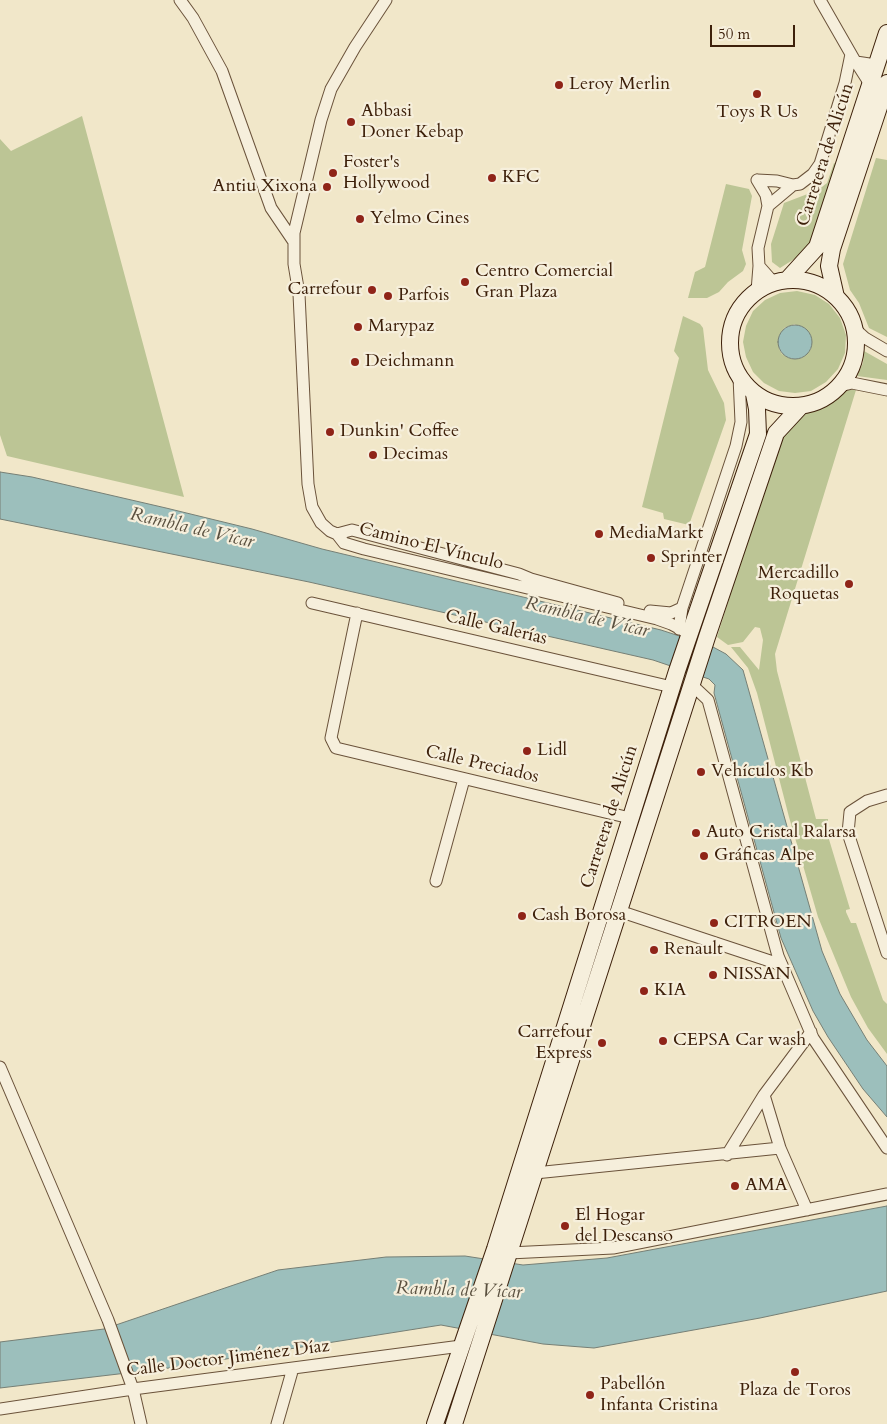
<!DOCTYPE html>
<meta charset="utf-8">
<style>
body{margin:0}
#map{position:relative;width:887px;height:1424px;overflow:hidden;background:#f1e7c9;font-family:Cardo,serif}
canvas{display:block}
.scale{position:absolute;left:710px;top:25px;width:85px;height:22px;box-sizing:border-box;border:2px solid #3d200a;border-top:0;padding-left:6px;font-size:15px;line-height:18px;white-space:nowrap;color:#3d200a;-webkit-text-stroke:4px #f6efdc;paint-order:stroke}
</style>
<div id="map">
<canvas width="887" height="1424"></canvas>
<div class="scale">50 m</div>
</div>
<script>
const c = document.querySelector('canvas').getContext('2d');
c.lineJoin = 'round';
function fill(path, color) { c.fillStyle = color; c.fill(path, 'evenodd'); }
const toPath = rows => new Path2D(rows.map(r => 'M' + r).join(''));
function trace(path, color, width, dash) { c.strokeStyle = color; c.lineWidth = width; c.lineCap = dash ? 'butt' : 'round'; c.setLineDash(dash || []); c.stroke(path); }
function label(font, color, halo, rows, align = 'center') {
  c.font = font + ' Cardo,serif'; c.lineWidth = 4.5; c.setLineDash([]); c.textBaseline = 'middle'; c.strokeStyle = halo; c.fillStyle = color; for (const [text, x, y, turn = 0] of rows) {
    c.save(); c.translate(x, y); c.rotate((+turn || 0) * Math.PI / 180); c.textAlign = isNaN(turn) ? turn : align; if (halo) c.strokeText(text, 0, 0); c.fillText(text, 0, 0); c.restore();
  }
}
const green = toPath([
 [82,116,184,497,7,456,0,435,0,139,11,151],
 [876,158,887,160,887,337,869,328,859,303,850,290,843,264],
 [834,163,839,165,817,236,807,251,780,268,772,262,771,244,784,203,818,190,827,183],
 [726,184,749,189,752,196,742,250,746,264,743,271,728,282,719,292,707,298,688,298,695,272,705,267],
 [797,291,815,295,829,304,840,318,846,335,845,353,838,369,826,382,811,391,795,393,779,391,764,383,753,372,746,357,743,342,746,326,753,311,765,300,780,293],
 [795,324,811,349,803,357,792,359,782,354,779,349,784,328],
 [683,316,700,324,703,328,708,370,724,403,726,420,689,525,664,519,663,513,642,507,679,358,674,351],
 [864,351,887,364,887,380,857,376,863,363],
 [848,389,856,390,775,654,777,671,816,819,828,819,828,836,850,909,846,910,846,912,851,923,856,923,883,1000,887,1004,887,1054,868,1028,851,997,818,917,789,817,757,693,748,668,731,647,740,647,759,670,763,640,760,628,755,627,743,642,728,645,717,637,782,431,800,413,819,406]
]);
const water = toPath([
 '778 342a17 17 0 1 1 34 0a17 17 0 1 1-34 0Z',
 [0,472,32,477,166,508,252,529,322,549,661,630,713,647,726,654,743,670,822,951,840,994,867,1040,887,1066,887,1117,863,1089,828,1037,813,1011,781,938,714,693,715,685,709,679,653,660,309,582,0,519,0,472],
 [887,1206,887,1291,760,1318,594,1348,543,1344,441,1325,169,1368,0,1388,0,1342,104,1329,278,1270,386,1257,465,1256,523,1265,607,1258,887,1206]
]);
const minor = toPath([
 [180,0,193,18,222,71,271,208,294,242],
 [386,0,355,47,331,89,321,120,294,233,294,264,299,294,308,484,312,507,321,523,330,531,337,534,344,543,364,549,657,619,671,624,690,634],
 [820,0,855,61],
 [870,84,856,62,876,65],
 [757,180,777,181,793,185,800,184,813,174,820,164,845,83,851,54],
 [757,180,766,195,768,206,793,185],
 [759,266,774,283],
 [757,291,759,266,758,248,768,206],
 [854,328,865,338,887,351],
 [840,386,852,383,887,390],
 [337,534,352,530,519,574,531,579,618,603],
 [312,603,672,687],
 [650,611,671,613,682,608],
 [357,613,331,738,336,748,630,818],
 [679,629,682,608,736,446,741,422,739,377],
 [692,685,708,700,778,956,813,1038,887,1148],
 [887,795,867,801,850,812,848,833,887,953],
 [436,881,464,779],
 [619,911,782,965],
 [0,1067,108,1320,133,1389,141,1424],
 [764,1095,780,1148],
 [727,1155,764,1095,811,1032],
 [535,1173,780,1148,807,1210],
 [509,1253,613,1248,887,1194],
 [0,1409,133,1389,461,1346],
 [277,1424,293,1368]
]);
const secondary = toPath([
 '730 343a63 63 0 1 1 126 0a63 63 0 1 1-126 0Z',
 [787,280,817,247,887,33],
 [836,297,829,266,832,249,887,83],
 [435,1424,495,1249,677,671,758,434,757,409,754,394],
 [454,1424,707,637,776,433,801,406]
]);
const markers = [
 [559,85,5,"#8f2418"],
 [757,94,5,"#8f2418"],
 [351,122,5,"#8f2418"],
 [333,173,5,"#8f2418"],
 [492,178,5,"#8f2418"],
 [327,187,5,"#8f2418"],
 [360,219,5,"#8f2418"],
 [465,282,5,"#8f2418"],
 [372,290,5,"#8f2418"],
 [388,296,5,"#8f2418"],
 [358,327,5,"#8f2418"],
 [355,362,5,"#8f2418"],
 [330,432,5,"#8f2418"],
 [373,455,5,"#8f2418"],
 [599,534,5,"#8f2418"],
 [651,558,5,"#8f2418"],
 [849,584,5,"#8f2418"],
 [527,751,5,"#8f2418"],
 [701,772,5,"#8f2418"],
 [696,833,5,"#8f2418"],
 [704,856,5,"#8f2418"],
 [522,916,5,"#8f2418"],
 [714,923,5,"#8f2418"],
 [654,950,5,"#8f2418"],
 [713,975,5,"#8f2418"],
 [644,991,5,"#8f2418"],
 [663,1041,5,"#8f2418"],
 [602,1043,5,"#8f2418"],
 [735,1186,5,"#8f2418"],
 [565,1226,5,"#8f2418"],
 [795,1372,5,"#8f2418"],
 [590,1395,5,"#8f2418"]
];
const poiNames = [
 ["Leroy Merlin",569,85],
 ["Abbasi",361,112],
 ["Doner Kebap",361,133],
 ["Toys R Us",757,113,"center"],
 ["Foster's",343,163],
 ["Hollywood",343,184],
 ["KFC",502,178],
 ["Antiu Xixona",317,187,"right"],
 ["Yelmo Cines",370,219],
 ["Centro Comercial",475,272],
 ["Gran Plaza",475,293],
 ["Carrefour",362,290,"right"],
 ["Parfois",398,296],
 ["Marypaz",368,327],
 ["Deichmann",365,362],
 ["Dunkin' Coffee",340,432],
 ["Decimas",383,455],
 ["MediaMarkt",609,534],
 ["Sprinter",661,558],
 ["Mercadillo",839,574,"right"],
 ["Roquetas",839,595,"right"],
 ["Lidl",537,751],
 ["Vehículos Kb",711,772],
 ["Auto Cristal Ralarsa",706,833],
 ["Gráficas Alpe",714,856],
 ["Cash Borosa",532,916],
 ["CITROEN",724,923],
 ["Renault",664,950],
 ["NISSAN",723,975],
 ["KIA",654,991],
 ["Carrefour",592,1033,"right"],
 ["Express",592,1054,"right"],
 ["CEPSA Car wash",673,1041],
 ["AMA",745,1186],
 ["El Hogar",575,1216],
 ["del Descanso",575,1237],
 ["Pabellón",600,1385],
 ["Infanta Cristina",600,1406],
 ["Plaza de Toros",795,1391,"center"]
];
const streetNames = [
 ["Carretera de Alicún",826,155,-72],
 ["Camino El Vínculo",431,547,14],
 ["Calle Galerías",496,628,13],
 ["Calle Preciados",482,765,13],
 ["Carretera de Alicún",610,817,-72],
 ["Calle Doctor Jiménez Díaz",228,1359,-7]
];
const waterNames = [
 ["Rambla de Vícar",192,529,13],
 ["Rambla de Vícar",587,618,13],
 ["Rambla de Vícar",459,1291,2]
];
fill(green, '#bcc595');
fill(water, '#9cbfbc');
trace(water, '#767f75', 1);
trace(minor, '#6a523a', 13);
trace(secondary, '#3d200a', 18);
trace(minor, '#f6efdc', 11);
trace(secondary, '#f6efdc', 16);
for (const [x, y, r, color] of markers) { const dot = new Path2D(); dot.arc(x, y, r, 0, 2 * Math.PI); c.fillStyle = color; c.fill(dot); trace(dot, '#f6efdc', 2); }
label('18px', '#3d200a', '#f6efdc', poiNames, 'left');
label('18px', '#3d200a', '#f6efdc', streetNames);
label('italic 19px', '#5a503f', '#f6efdc', waterNames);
</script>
